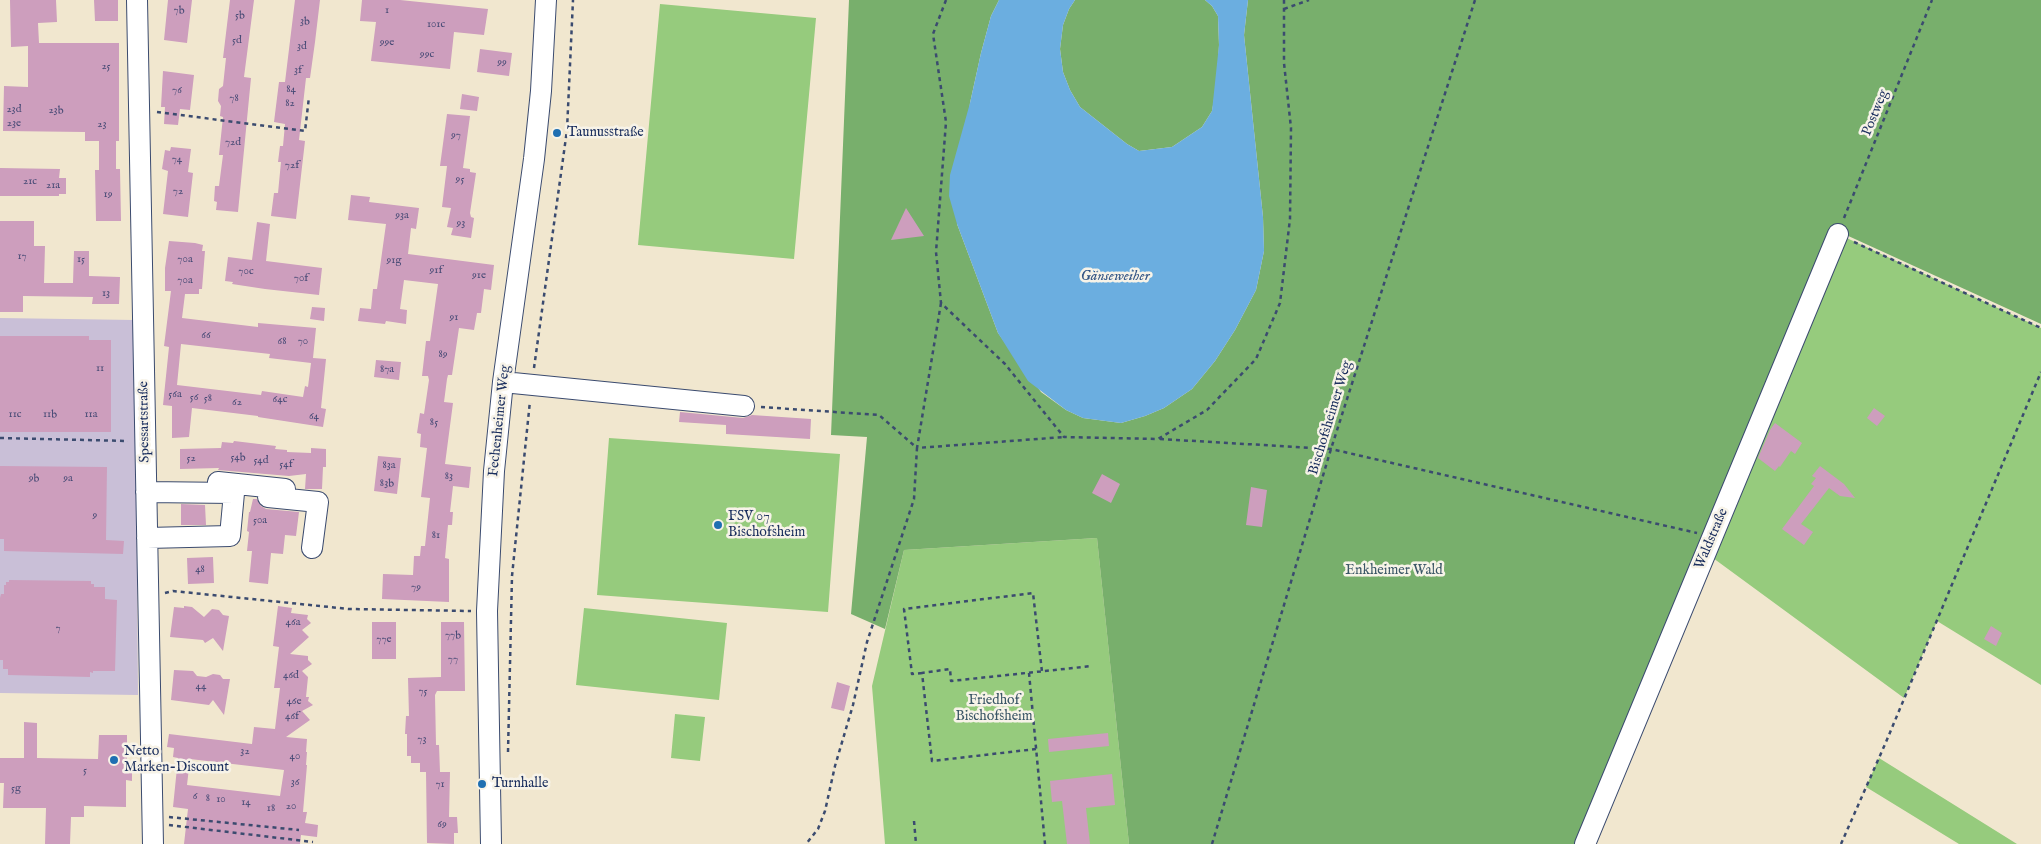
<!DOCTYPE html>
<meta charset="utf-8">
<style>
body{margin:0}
canvas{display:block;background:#f1e7cf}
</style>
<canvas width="2041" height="844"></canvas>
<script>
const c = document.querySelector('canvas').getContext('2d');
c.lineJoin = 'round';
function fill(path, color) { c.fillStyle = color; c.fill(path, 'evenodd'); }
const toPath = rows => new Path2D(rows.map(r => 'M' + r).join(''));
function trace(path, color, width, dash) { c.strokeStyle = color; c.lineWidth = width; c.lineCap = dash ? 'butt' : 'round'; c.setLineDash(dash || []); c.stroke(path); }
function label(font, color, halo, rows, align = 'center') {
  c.font = font + ' "IM FELL English",serif'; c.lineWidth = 5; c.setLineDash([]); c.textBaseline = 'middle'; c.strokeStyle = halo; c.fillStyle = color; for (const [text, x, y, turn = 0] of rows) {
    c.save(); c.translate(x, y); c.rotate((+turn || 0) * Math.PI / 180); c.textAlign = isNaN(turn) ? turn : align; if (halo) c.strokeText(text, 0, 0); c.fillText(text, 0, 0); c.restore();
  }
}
const industrial = toPath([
 [0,318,135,320,138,695,0,693]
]);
const green = toPath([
 [660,4,816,18,794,259,638,245],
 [1838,234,2041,328,2041,685,1937,621,1904,698,1713,558],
 [609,438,840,454,828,612,597,595],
 [1097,538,1129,844,885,844,872,686,904,550],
 [584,608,727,623,719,700,576,685],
 [675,714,705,717,700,761,671,758],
 [1879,758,2017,844,1959,844,1866,787]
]);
const forest = toPath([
 [849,0,999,0,991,16,981,53,970,103,957,224,998,333,1041,392,1066,410,1083,418,1121,423,1145,416,1164,408,1192,389,1215,361,1235,330,1256,290,1264,251,1263,217,1244,35,1248,0,2041,0,2041,324,1833,229,1576,844,1129,844,1097,538,904,550,885,629,851,614,867,437,831,435],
 [1075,0,1205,0,1212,6,1218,16,1219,45,1217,81,1212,111,1202,127,1172,147,1139,151,1127,144,1080,107,1070,90,1063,72,1060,49,1063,25,1069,9]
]);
const water = toPath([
 [999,0,1075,0,1069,9,1063,25,1060,49,1063,72,1070,90,1080,107,1127,144,1139,151,1172,147,1202,127,1212,111,1219,45,1218,16,1212,6,1205,0,1248,0,1244,35,1263,217,1264,251,1256,290,1235,330,1215,361,1192,389,1164,408,1145,416,1121,423,1083,418,1066,410,1028,381,998,333,957,224,949,196,950,175,970,103,981,53,991,16]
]);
const building = toPath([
 [10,0,56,0,57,22,38,23,39,43,119,43,119,141,116,141,116,169,120,169,121,221,96,221,95,170,99,170,99,141,85,141,85,132,3,131,4,86,28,87,28,46,11,47],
 [94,0,118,0,118,21,95,21],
 [168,0,192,0,187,43,164,40],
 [230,0,254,0,244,77,251,78,238,212,216,210,217,202,214,201,215,186,219,186,223,155,219,155,223,117,220,116,221,106,218,101,219,89,223,86,226,58,223,58],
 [295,0,320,0,315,42,310,78,306,78,299,140,305,141,296,219,271,216,274,193,278,193,281,162,278,162,280,146,283,146,285,124,274,122,279,82,285,82],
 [362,0,400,0,488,9,484,35,454,32,450,69,371,61,376,22,360,21],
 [480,49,512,53,509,76,477,72],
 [163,71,194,75,190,110,180,109,178,125,164,124,165,107,161,107],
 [462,94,479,97,477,111,460,109],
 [447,114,470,116,463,168,470,169,470,172,476,173,470,213,471,217,474,218,471,238,451,235,453,228,447,227,451,208,442,207,447,166,440,166],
 [171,147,191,149,188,172,193,173,188,217,163,214,168,171,162,169,165,150,170,151],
 [0,168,60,169,59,178,66,178,66,194,59,194,59,196,0,196],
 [351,195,370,197,369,202,419,208,416,229,411,228,408,254,494,265,491,290,484,289,481,313,477,313,474,330,459,328,452,375,448,375,447,379,444,402,453,403,445,464,471,467,469,488,453,486,450,512,453,512,452,525,448,525,445,558,449,559,449,602,382,599,383,574,413,575,414,556,420,556,421,546,425,546,430,498,421,497,427,448,420,447,421,434,417,433,420,413,424,414,429,380,428,376,422,376,426,341,430,341,438,284,404,280,400,309,407,310,406,324,386,321,385,324,358,321,360,308,371,309,373,289,377,289,386,224,348,220],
 [906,208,924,236,891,240],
 [0,221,34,221,34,246,45,246,44,283,73,283,74,251,89,251,89,276,120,277,119,304,92,304,93,297,23,296,23,312,0,312],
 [257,222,270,224,266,261,322,268,319,295,265,289,232,284,233,282,225,281,228,257,252,260],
 [169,241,195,243,203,245,202,251,205,251,202,289,199,289,199,294,185,294,182,318,258,327,258,323,316,328,313,358,326,359,321,408,326,409,323,427,258,417,258,416,192,408,189,437,172,438,172,406,163,405,169,347,164,346,171,291,165,291,165,268],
 [181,344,270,354,269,358,311,363,308,387,305,386,303,397,262,391,261,395,177,385],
 [312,307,325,308,324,321,310,319],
 [0,336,89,336,89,340,111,340,111,432,0,432],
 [376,360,401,362,399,380,374,377],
 [1874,408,1885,416,1877,426,1867,418],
 [680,412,743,418,752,415,811,419,810,439,726,434,726,425,679,422],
 [1775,423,1802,443,1795,454,1791,451,1780,467,1779,466,1775,471,1758,458,1770,430],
 [234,441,276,446,275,449,287,450,287,452,311,453,311,448,326,449,326,467,323,467,322,489,305,489,306,474,289,476,218,470,219,468,180,469,180,449,221,448,222,442,233,443],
 [378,456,401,458,397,494,374,491],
 [0,466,107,467,106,540,124,541,123,554,4,551,4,539,0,539],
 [1820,466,1844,484,1855,498,1840,496,1829,488,1801,524,1813,532,1804,545,1782,529,1814,486,1811,484,1816,478,1812,476],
 [1102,474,1120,484,1111,503,1092,493],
 [1251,487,1267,490,1262,527,1246,525],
 [253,499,257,499,261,506,266,509,299,512,296,536,285,535,283,554,271,553,268,584,249,582,252,551,247,551,249,532,247,531,249,512,250,512],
 [181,504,205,505,206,525,181,525],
 [213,557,214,583,188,584,187,558],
 [9,580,91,581,91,584,94,584,94,587,105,587,105,599,117,600,115,671,93,671,93,673,90,672,90,677,8,675,8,669,3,669,3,660,0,660,0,598,1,594,4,594,4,585,6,585,6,582,9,582],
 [184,606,192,607,204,617,212,609,219,610,223,615,229,616,223,651,213,638,205,643,203,640,170,637,174,607,184,608],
 [278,606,292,608,291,613,308,615,307,619,311,623,302,630,309,637,290,654,308,656,308,660,312,664,302,671,308,677,306,697,309,697,308,701,313,705,302,711,310,720,286,737,307,739,306,752,307,752,306,765,307,765,303,812,307,812,305,823,318,825,317,837,301,835,300,844,184,844,188,809,173,807,178,758,173,757,174,748,167,747,169,734,252,744,254,727,275,729,280,688,274,688,279,647,273,646],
 [190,759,284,770,280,796,187,785],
 [372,622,396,622,396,659,372,659],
 [441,622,464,622,465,691,437,691,435,695,436,745,439,745,440,772,450,772,449,817,457,817,458,833,454,833,454,844,427,843,426,772,420,772,420,763,411,763,411,756,407,756,407,734,405,734,406,716,409,716,408,678,441,677],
 [1991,626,2002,633,1996,646,1984,639],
 [174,670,193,671,197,676,206,677,213,674,220,675,223,679,230,679,224,715,213,700,209,705,171,700],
 [837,682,850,686,844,711,831,708],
 [24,722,37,723,37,758,98,759,99,735,127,735,127,762,132,762,132,781,126,780,126,807,84,806,84,817,71,817,70,844,45,844,46,808,3,808,4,783,0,783,0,758,24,758],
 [1108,733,1109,746,1049,752,1048,739],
 [1112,774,1115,805,1086,808,1090,844,1067,844,1062,801,1052,802,1050,781]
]);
const path = toPath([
 [946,0,933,34,946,122,936,252,941,303,1005,364,1064,437,1158,439,1207,410,1256,359,1280,303,1290,219,1291,128,1284,63,1284,0],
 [1284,9,1309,0],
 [157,112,305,131,309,97],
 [1844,218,1932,0],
 [1854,242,2041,328],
 [941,303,917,448,1064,437],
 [534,368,567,130,573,0],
 [761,407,879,415,917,448,914,499,867,642,853,705,835,766,825,811,818,829,806,844],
 [0,438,128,441],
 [1160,439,1331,449,1697,533],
 [165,593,173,591,349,609,471,611],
 [922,673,912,674,904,609,1033,593,1042,672],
 [1029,673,1045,844],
 [1036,749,932,761,922,673,950,669,951,681,1092,666],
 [508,752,512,576,530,401],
 [169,817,299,830],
 [914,821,916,844],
 [169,825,313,842],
 [1212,844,1331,449,1475,0],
 [1841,844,1886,742,2041,372]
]);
const minor = toPath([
 [137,0,153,844],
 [503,382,744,406],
 [218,482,285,489],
 [146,492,234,493,230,536,147,538],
 [268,497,318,502,312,548],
 [491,844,487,611,494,471,503,382,534,159,541,91,546,0],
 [1585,844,1838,234]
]);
const markers = [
 [557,133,5,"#1f6fb2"],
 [718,525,5,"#1f6fb2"],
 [114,760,5,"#1f6fb2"],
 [482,784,5,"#1f6fb2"]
];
const numberNames = [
 ["7b",179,11],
 ["1",387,11],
 ["5b",240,16],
 ["3b",305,22],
 ["101c",436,25],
 ["5d",237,41],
 ["99e",387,43],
 ["3d",302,47],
 ["99c",427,55],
 ["99",502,63],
 ["25",106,67],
 ["3f",298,71],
 ["84",291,90],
 ["76",177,91],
 ["78",234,99],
 ["82",290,104],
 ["23d",14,110],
 ["23b",56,111],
 ["23e",14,124],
 ["23",102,125],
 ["97",456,136],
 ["72d",233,143],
 ["74",177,160],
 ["72f",292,166],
 ["95",460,180],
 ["21c",30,182],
 ["21a",53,186],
 ["72",178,192],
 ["19",108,195],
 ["93a",402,216],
 ["93",461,224],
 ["17",22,257],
 ["15",81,260],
 ["70a",185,260],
 ["91g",394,261],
 ["91f",436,271],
 ["70c",246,272],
 ["91e",479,276],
 ["70f",301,279],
 ["70a",185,281],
 ["13",106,294],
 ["91",454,318],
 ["66",206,336],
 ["68",282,342],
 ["70",303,342],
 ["89",443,355],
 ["11",100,369],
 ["87a",387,370],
 ["56a",175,395],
 ["56",194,398],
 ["58",208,399],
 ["64c",280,400],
 ["62",237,403],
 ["11c",15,415],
 ["11b",50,415],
 ["11a",91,415],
 ["64",314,417],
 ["85",434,423],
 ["54b",238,458],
 ["52",191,459],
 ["54d",261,461],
 ["54f",286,465],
 ["83a",389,466],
 ["83",449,477],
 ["9b",34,479],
 ["9a",68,479],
 ["83b",387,484],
 ["9",95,516],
 ["50a",260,521],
 ["81",436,536],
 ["48",200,570],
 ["79",416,588],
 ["46a",293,623],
 ["7",58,629],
 ["77b",453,636],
 ["77e",384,640],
 ["77",453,660],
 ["46d",291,676],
 ["44",201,687],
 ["75",423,692],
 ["46e",294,702],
 ["46f",292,717],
 ["73",422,740],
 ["32",245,752],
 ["40",295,757],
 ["5",85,771],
 ["36",295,783],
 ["71",440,785],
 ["5g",16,789],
 ["6",195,797],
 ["8",208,799],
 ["10",221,800],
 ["14",246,803],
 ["20",291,807],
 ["18",271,809],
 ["69",442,825]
];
const streetNames = [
 ["Postweg",1876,113,-68],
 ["Bischofsheimer Weg",1331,418,-73],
 ["Fechenheimer Weg",500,421,-84],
 ["Spessartstraße",145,422,-91],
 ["Waldstraße",1712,539,-67]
];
const poiNames = [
 ["Taunusstraße",567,133],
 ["FSV 07",728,517],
 ["Bischofsheim",728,533],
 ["Netto",124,752],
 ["Marken-Discount",124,768],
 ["Turnhalle",492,784]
];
const parkNames = [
 ["Enkheimer Wald",1394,571],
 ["Friedhof",994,701],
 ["Bischofsheim",994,717]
];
const waterNames = [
 ["Gänseweiher",1115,277]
];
fill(industrial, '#c9bfd7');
fill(green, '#96cb7d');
fill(forest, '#78af6c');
fill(water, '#6baee0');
fill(building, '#cd9ebd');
trace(minor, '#3b4b6f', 22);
trace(path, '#3b4b6f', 2.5, [4, 4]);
trace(minor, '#fff', 20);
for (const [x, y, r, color] of markers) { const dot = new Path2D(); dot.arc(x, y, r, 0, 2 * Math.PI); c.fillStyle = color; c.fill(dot); trace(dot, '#f7f3e8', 2); }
label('11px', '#484b76', null, numberNames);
label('14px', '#1b2f5e', '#f7f3e8', streetNames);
label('14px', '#1b2f5e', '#f7f3e8', poiNames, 'left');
label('14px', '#3a5666', '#f7f3e8', parkNames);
label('italic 15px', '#335585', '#f7f3e8', waterNames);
</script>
